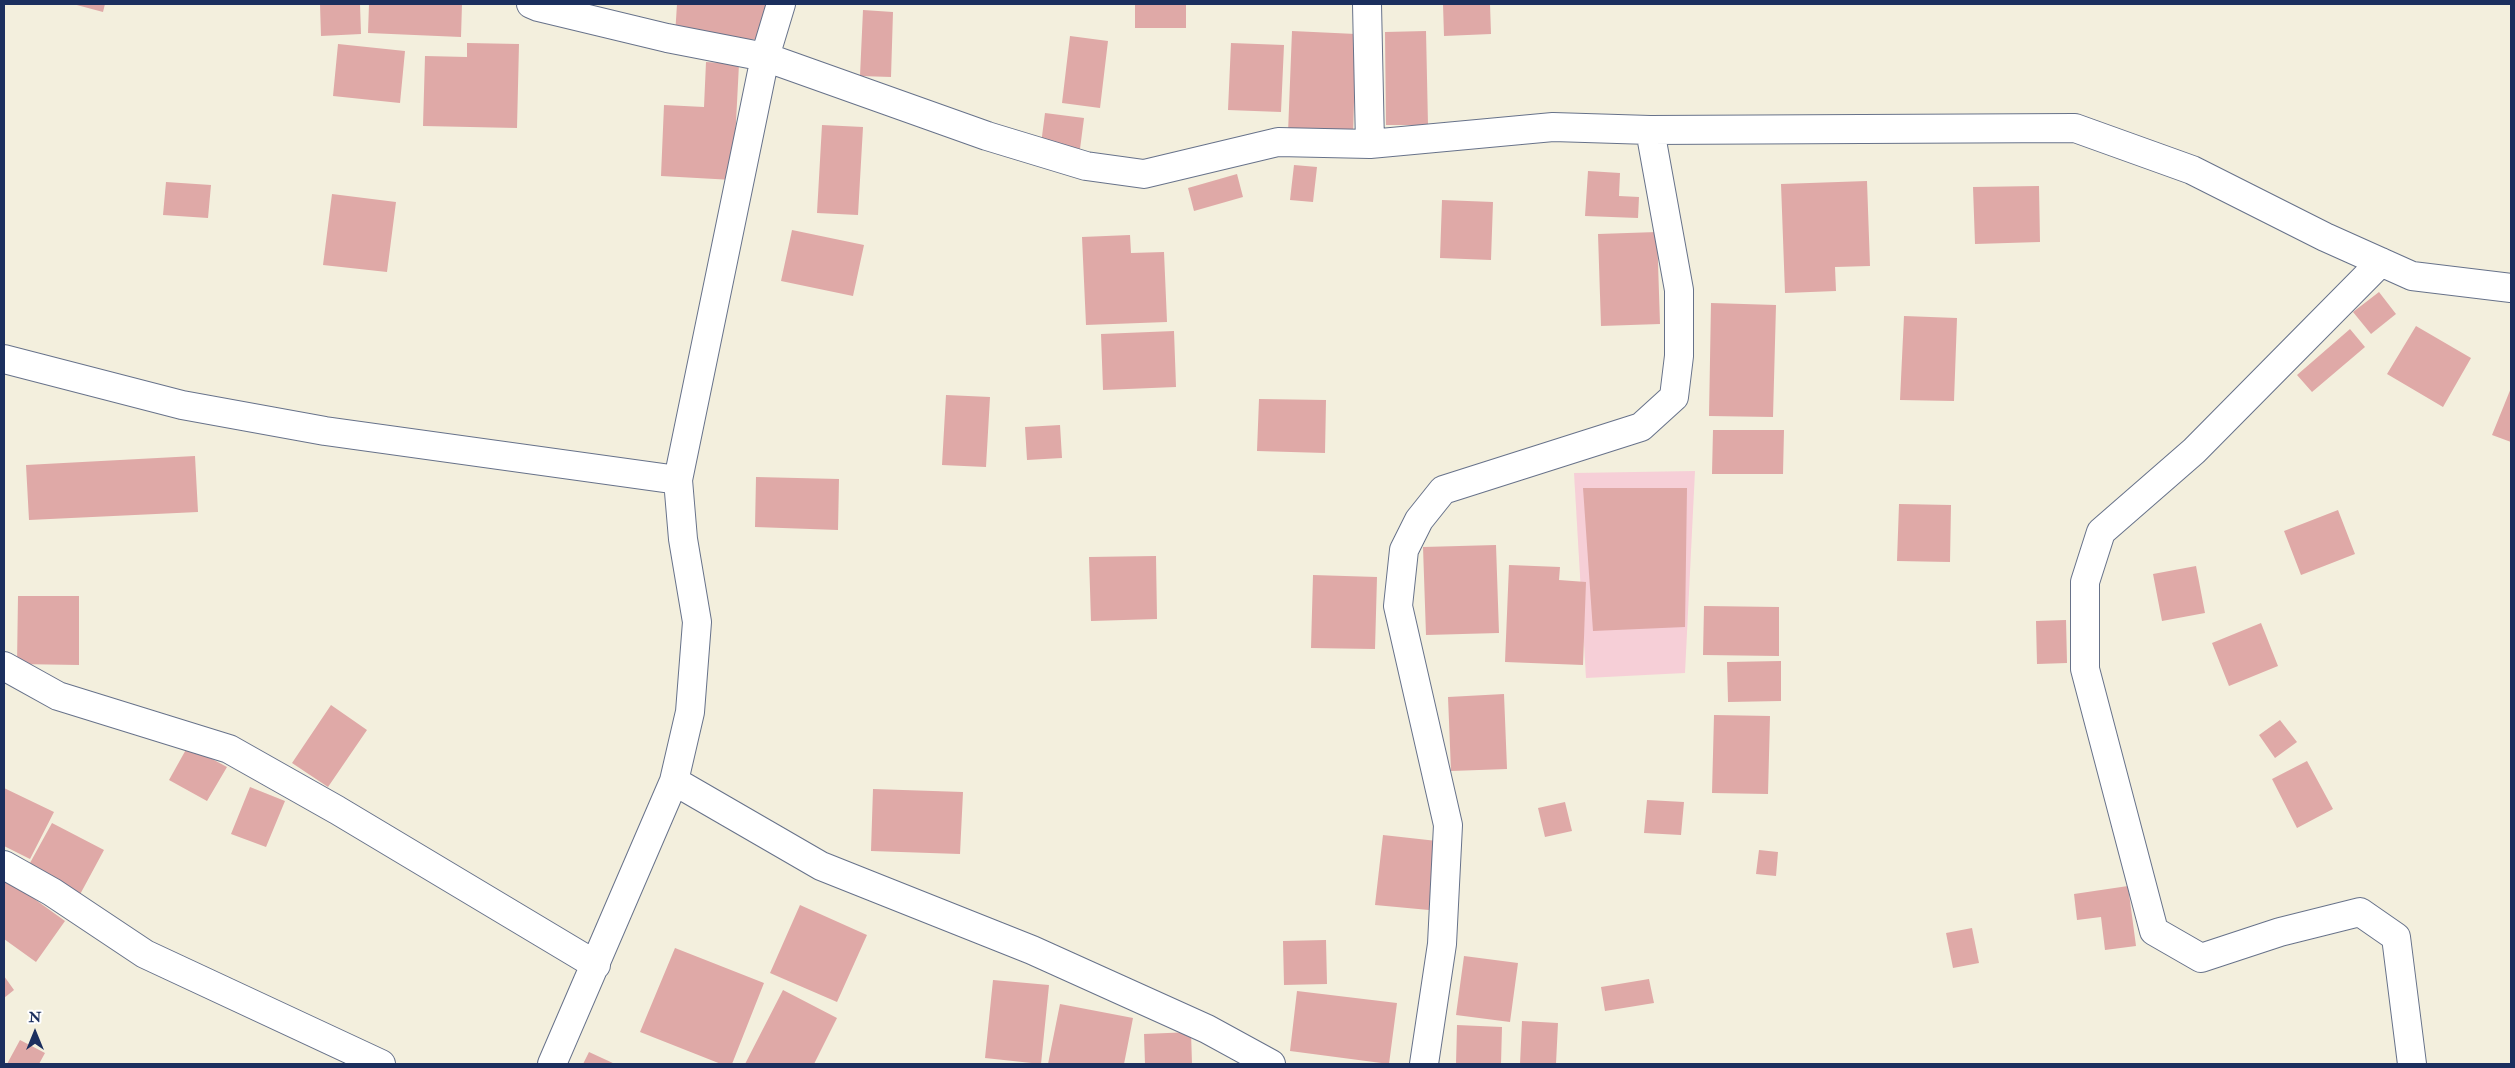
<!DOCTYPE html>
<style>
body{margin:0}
#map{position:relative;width:2515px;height:1068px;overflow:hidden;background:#f3efdd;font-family:"IM FELL Double Pica",serif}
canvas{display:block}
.frame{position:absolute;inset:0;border:5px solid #1b2f5e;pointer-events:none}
.north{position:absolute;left:10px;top:1008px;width:50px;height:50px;-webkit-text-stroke:4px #fff;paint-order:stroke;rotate:0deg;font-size:14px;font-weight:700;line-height:20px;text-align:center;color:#1b2f5e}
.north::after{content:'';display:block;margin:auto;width:18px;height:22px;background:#1b2f5e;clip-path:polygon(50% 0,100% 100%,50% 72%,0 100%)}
</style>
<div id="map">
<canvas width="2515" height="1068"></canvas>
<div class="frame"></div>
<div class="north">N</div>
</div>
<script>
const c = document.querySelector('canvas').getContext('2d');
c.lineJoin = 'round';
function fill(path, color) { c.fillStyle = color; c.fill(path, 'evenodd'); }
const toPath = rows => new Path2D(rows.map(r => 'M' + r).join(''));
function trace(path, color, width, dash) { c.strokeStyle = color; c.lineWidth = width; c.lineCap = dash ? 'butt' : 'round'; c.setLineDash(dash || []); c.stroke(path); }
const built = toPath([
 [1695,471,1685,673,1586,678,1574,473]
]);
const building = toPath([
 [73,4,105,4,103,12],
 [320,4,360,4,361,34,321,36],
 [369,4,462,4,461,37,368,33],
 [677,4,767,4,766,40,675,36],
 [1135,4,1186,4,1186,28,1135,28],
 [1443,4,1490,4,1491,34,1444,36],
 [863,10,893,12,891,77,860,76],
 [1292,31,1356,34,1353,136,1288,133],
 [1426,31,1428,125,1386,125,1385,32],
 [1070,36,1108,41,1100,108,1062,103],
 [467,43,519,44,517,128,423,126,425,56,467,57],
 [1231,43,1284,45,1281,112,1228,110],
 [338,44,405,51,400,103,333,96],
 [706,62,739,64,733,180,661,176,664,105,704,107],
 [1045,113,1084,118,1080,149,1041,144],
 [822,125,863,127,858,215,817,213],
 [1294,165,1317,167,1313,202,1290,200],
 [1588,171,1620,173,1619,196,1639,197,1638,218,1585,216],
 [1237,174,1243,197,1194,211,1188,188],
 [1867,181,1870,266,1835,267,1836,291,1785,293,1781,184],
 [166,182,211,185,208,218,163,215],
 [2039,186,2040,242,1975,244,1973,187],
 [332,194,396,202,387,272,323,265],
 [1442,200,1493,202,1491,260,1440,258],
 [792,230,864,245,853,296,781,281],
 [1657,232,1660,324,1601,326,1598,234],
 [1130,235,1131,253,1164,252,1167,322,1086,325,1082,237],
 [2379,292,2396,314,2371,334,2353,312],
 [1711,303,1776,305,1773,417,1709,416],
 [1904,316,1957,318,1954,401,1900,400],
 [2416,326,2471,358,2443,407,2387,374],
 [2350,329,2365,347,2312,392,2297,375],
 [1174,331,1176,387,1103,390,1101,334],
 [2511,388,2511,442,2492,435],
 [946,395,990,397,986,467,942,465],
 [1259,399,1326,400,1325,453,1257,451],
 [1060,425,1062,458,1027,460,1025,427],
 [1713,430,1784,430,1783,474,1712,474],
 [195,456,198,512,29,520,26,465],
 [756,477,839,479,838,530,755,527],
 [1583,488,1687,488,1685,627,1593,631],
 [1899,504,1951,505,1950,562,1897,561],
 [2338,510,2355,554,2301,575,2284,531],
 [1496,545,1499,633,1426,635,1423,547],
 [1156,556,1157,619,1091,621,1089,557],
 [1509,565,1560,567,1559,580,1586,582,1583,665,1505,662],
 [2196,566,2205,613,2162,621,2153,574],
 [1313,575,1377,577,1375,649,1311,648],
 [18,596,79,596,79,665,17,664],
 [1704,606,1779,607,1779,656,1703,655],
 [2066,620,2067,663,2037,664,2036,621],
 [2261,623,2278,666,2229,686,2212,643],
 [1781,661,1781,701,1728,702,1727,662],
 [1504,694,1507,769,1451,771,1448,697],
 [331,705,367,730,328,787,292,763],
 [1714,715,1770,716,1768,794,1712,793],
 [2280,720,2297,742,2275,758,2259,735],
 [188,746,227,767,207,801,169,780],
 [2307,761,2333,809,2297,828,2272,779],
 [250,787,285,801,266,847,231,834],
 [4,788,54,812,30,859,4,846],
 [873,789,963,792,960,854,871,851],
 [1647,800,1684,802,1681,835,1644,833],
 [1565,802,1572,831,1545,837,1538,808],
 [52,823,104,850,77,900,25,872],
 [1383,835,1437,841,1429,910,1375,905],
 [1759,850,1778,852,1776,876,1756,874],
 [4,877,65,921,36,962,4,939],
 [2128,886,2136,946,2105,950,2101,917,2077,920,2074,894],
 [800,905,867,935,837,1002,770,973],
 [1972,928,1979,963,1953,968,1946,933],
 [1326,940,1327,984,1284,985,1283,941],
 [675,948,764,983,732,1064,721,1064,640,1032],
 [1464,956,1518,963,1510,1022,1456,1015],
 [4,976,14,990,4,998],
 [1649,979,1654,1003,1605,1011,1601,987],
 [993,980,1049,985,1041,1064,985,1058],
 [783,990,837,1018,814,1064,745,1064],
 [1297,991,1397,1003,1389,1064,1290,1051],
 [1060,1004,1133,1018,1124,1064,1048,1064],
 [1522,1021,1558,1023,1556,1064,1520,1064],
 [1457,1025,1502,1027,1501,1064,1456,1064],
 [1191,1032,1192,1064,1145,1064,1144,1034],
 [20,1040,45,1053,39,1064,7,1064],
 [589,1052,615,1064,583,1064]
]);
const minor = toPath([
 [531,4,538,7,667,38,765,57,987,136,1086,166,1144,174,1278,142,1370,144,1553,127,1650,130,1679,290,1679,356,1674,397,1641,427,1443,490,1419,520,1404,550,1398,606,1448,825,1442,944,1424,1064],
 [1367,4,1370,144],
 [1650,130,2075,128,2192,170,2325,237,2412,276,2511,288],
 [2381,262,2194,451,2101,532,2085,582,2085,669,2154,931,2201,958,2280,932,2360,912,2396,937,2412,1064],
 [4,359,182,405,325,431,678,480],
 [4,666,58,696,229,749,337,810,596,965],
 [674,781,821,866,1032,950,1207,1029,1271,1064],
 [4,865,52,892,145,954,381,1064],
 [552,1064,674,781,690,712,697,622,683,539,678,480,765,57,781,4]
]);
fill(built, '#f6cfd7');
fill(building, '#dfa9a7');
trace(minor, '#67728a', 30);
trace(minor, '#fff', 28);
</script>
